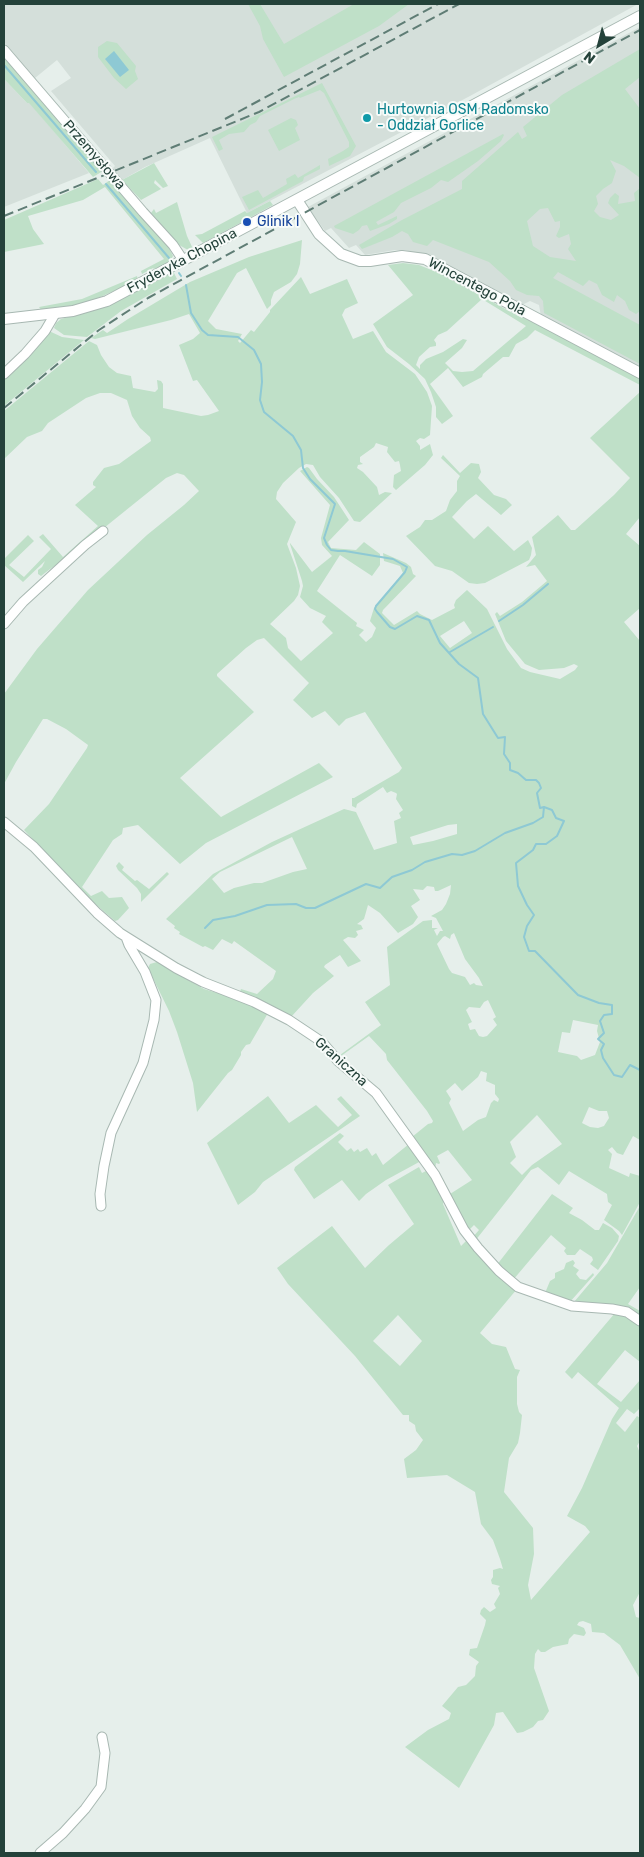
<!DOCTYPE html>
<meta charset="utf-8">
<style>
body{margin:0}
#map{position:relative;width:644px;height:1857px;overflow:hidden;background:#e6efeb;font-family:Rubik,sans-serif}
canvas{display:block}
.frame{position:absolute;inset:0;border:5px solid #24423a;pointer-events:none}
.north{position:absolute;left:574px;top:20px;width:50px;height:50px;-webkit-text-stroke:4px #f7fbf9;paint-order:stroke;rotate:217deg;font-size:14px;font-weight:700;line-height:20px;text-align:center;color:#24423a}
.north::after{content:'';display:block;margin:auto;width:18px;height:22px;background:#24423a;clip-path:polygon(50% 0,100% 100%,50% 72%,0 100%)}
</style>
<div id="map">
<canvas width="644" height="1857"></canvas>
<div class="frame"></div>
<div class="north">N</div>
</div>
<script>
const c = document.querySelector('canvas').getContext('2d');
c.lineJoin = 'round';
function fill(path, color) { c.fillStyle = color; c.fill(path, 'evenodd'); }
const toPath = rows => new Path2D(rows.map(r => 'M' + r).join(''));
function trace(path, color, width, dash) { c.strokeStyle = color; c.lineWidth = width; c.lineCap = dash ? 'butt' : 'round'; c.setLineDash(dash || []); c.stroke(path); }
function label(font, color, halo, rows, align = 'center') {
  c.font = font + ' Rubik,sans-serif'; c.lineWidth = 4; c.setLineDash([]); c.textBaseline = 'middle'; c.strokeStyle = halo; c.fillStyle = color; for (const [text, x, y, turn = 0] of rows) {
    c.save(); c.translate(x, y); c.rotate((+turn || 0) * Math.PI / 180); c.textAlign = isNaN(turn) ? turn : align; if (halo) c.strokeText(text, 0, 0); c.fillText(text, 0, 0); c.restore();
  }
}
const built = toPath([
 [4,4,638,4,470,96,247,213,210,138,145,167,122,180,113,168,115,166,51,91,71,78,57,60,35,78,4,42],
 [640,27,640,368,541,316,539,305,530,301,520,306,439,261,405,250,395,250,365,255,356,245,349,248,331,228,325,231,308,207],
 [4,79,27,103,29,102,89,173,4,207]
]);
const green = toPath([
 [248,4,260,4,284,44,354,4,409,4,379,26,284,77,263,39,260,26],
 [107,41,117,43,136,66,135,71,138,79,126,89,114,78,98,57,98,47],
 [640,49,640,77,625,89,640,109,640,178,624,166,610,160,616,171,612,183,603,189,596,196,598,204,594,211,600,217,611,220,619,215,608,203,610,198,615,193,619,196,618,204,635,201,634,193,640,188,640,311,636,314,629,310,625,301,617,295,614,302,602,295,597,284,589,280,583,286,558,272,553,278,640,325,640,364,544,313,543,301,539,296,527,295,516,290,510,281,489,262,433,240,427,246,413,242,408,234,402,231,392,237,362,249,359,245,402,220,462,189,462,181,518,132,522,139,527,136,523,127,562,95],
 [548,208,555,222,560,221,560,227,556,236,559,238,569,234,571,244,568,249,576,261,550,257,533,246,527,221,540,209],
 [4,56,103,171,93,177,29,103,27,103,4,79],
 [322,83,356,146,350,156,329,166,328,159,343,151,349,147,349,142,324,93,320,90,300,98,299,97,294,99,260,116,256,122,250,125,244,132,229,134,219,140,223,149,219,151,212,137],
 [291,118,296,120,298,125,295,128,300,140,279,151,268,130],
 [503,134,504,135,501,141,478,161,448,182,441,180,431,188,401,203,394,212,376,222,378,225,397,216,397,219,389,224,370,231,367,225,362,226,359,230,353,234,335,228,334,226],
 [154,163,168,186,163,188,155,180,154,183,161,189,141,200,122,180],
 [320,165,320,169,304,177,303,181,249,210,242,197,258,190,263,198,287,184,286,179,295,174,298,178],
 [98,179,103,185,110,180,169,248,173,256,169,263,154,269,153,268,142,274,141,271,164,259,105,187,83,200,28,216,33,229,44,244,4,252,4,220],
 [270,201,273,205,205,242,203,243,195,235,202,234,245,211,247,213],
 [177,202,187,236,193,249,188,250,179,245,151,213,154,209,156,213],
 [302,240,300,264,297,274,291,282,274,292,271,300,271,305,267,309,246,268,237,273,208,321,216,329,242,334,238,341,240,343,251,330,254,332,270,312,270,310,301,277,310,294,347,279,358,303,345,309,342,315,353,339,373,331,386,352,415,374,427,392,432,406,430,435,424,439,420,438,416,441,420,446,420,450,430,444,433,455,425,465,396,490,393,487,394,475,401,471,400,465,399,461,395,462,387,452,388,447,376,443,374,447,360,457,360,462,363,464,358,465,357,468,363,472,377,487,379,495,385,492,392,493,360,522,354,521,339,498,320,477,313,465,306,464,299,468,283,483,277,492,276,499,296,522,287,544,296,568,300,586,298,595,294,601,270,624,286,638,288,648,301,661,333,633,322,622,326,616,310,608,300,597,303,586,302,581,290,544,290,543,312,572,332,556,322,545,321,538,330,505,300,471,307,467,309,468,317,479,334,497,349,520,328,542,331,548,356,550,364,542,380,554,380,565,372,576,340,555,317,591,357,623,356,626,364,630,359,635,366,642,372,637,376,628,370,621,374,608,403,573,400,566,384,561,383,553,406,563,411,567,413,574,416,576,383,610,382,613,394,625,417,611,420,614,432,620,455,608,454,605,456,600,467,590,487,609,507,649,521,668,530,672,560,679,575,670,578,666,574,664,564,668,539,670,525,664,506,641,495,614,497,612,500,616,522,602,547,581,535,565,526,567,536,555,532,537,558,515,571,530,575,530,614,495,630,478,590,438,640,392,640,517,626,534,640,546,640,608,624,622,640,641,640,1140,633,1136,623,1155,617,1153,612,1147,608,1150,612,1154,609,1168,629,1177,630,1173,640,1176,640,1202,622,1235,619,1231,604,1220,612,1205,608,1202,607,1194,569,1171,559,1185,538,1167,531,1170,475,1241,472,1238,479,1230,474,1225,467,1232,450,1197,450,1194,472,1180,448,1150,437,1156,440,1163,439,1164,436,1163,435,1169,412,1137,428,1124,432,1123,433,1121,427,1111,387,1060,386,1054,369,1036,341,1056,340,1055,381,1025,365,1002,390,985,387,947,423,921,432,920,432,928,438,928,434,930,437,936,440,931,443,931,436,918,431,916,442,910,446,904,450,894,451,885,438,891,435,891,434,887,427,886,423,890,413,889,420,900,411,906,418,917,413,924,398,933,380,913,368,905,364,919,357,924,361,925,363,929,356,931,358,935,355,938,348,937,343,940,361,961,348,967,340,955,325,965,324,967,334,976,313,993,291,1017,239,994,241,989,257,994,273,979,276,971,234,941,232,944,222,939,213,950,205,946,203,947,179,934,180,932,174,928,175,926,166,919,213,874,272,842,344,809,356,812,374,850,397,843,394,821,401,818,399,813,403,810,396,799,397,794,396,793,391,791,387,793,383,787,357,804,356,808,352,806,352,798,354,798,399,772,402,768,365,712,346,719,339,726,325,711,312,718,293,700,309,683,264,638,257,640,246,648,217,674,217,676,254,712,180,778,221,817,319,763,333,777,206,843,180,864,138,825,123,828,122,834,113,840,82,887,91,896,102,891,109,898,122,897,129,908,118,920,115,921,86,896,24,830,49,804,87,748,88,745,66,729,47,719,43,719,16,762,4,784,4,694,37,649,88,590,147,535,184,505,199,491,184,475,177,473,166,478,84,544,38,584,54,566,41,576,38,574,38,570,42,567,45,561,23,582,4,565,4,559,28,535,34,541,9,565,24,577,51,549,39,537,43,534,63,557,98,526,75,505,96,487,93,485,93,482,104,468,119,464,151,441,150,437,140,428,132,416,127,400,111,393,100,393,86,398,48,423,42,431,27,437,4,459,4,411,89,341,97,345,101,355,109,367,117,373,131,376,133,388,155,392,158,389,157,380,161,381,163,384,163,408,201,416,208,415,219,411,197,380,193,381,179,345,193,339,200,333,189,314,171,320,95,339,91,338,103,330,107,333,128,319,190,282,249,257],
 [464,621,472,633,450,648,440,636],
 [457,824,457,834,433,841,413,845,410,837,448,825],
 [292,837,307,869,293,872,262,883,254,883,234,888,224,893,212,879,220,872],
 [454,933,465,959,479,978,483,986,476,985,474,983,470,985,465,977,452,973,449,969,437,944,443,937,445,936,450,939,451,935],
 [488,1000,496,1017,493,1019,497,1025,487,1036,483,1037,479,1036,475,1029,470,1030,468,1024,472,1022,466,1010,469,1007,480,1008,484,1002],
 [573,1020,598,1025,597,1031,600,1042,595,1055,581,1060,577,1056,558,1052,562,1032,570,1033],
 [481,1071,487,1073,486,1081,495,1085,495,1094,499,1099,498,1102,494,1100,491,1103,486,1117,478,1120,463,1131,449,1103,451,1099,446,1091,455,1083,462,1091,478,1077],
 [589,1107,599,1111,607,1111,609,1118,604,1126,598,1128,590,1127,582,1123],
 [537,1115,562,1144,532,1165,522,1175,510,1163,516,1157,510,1142],
 [403,263,419,265,439,273,522,318,526,316,640,377,640,385,535,330,527,338,516,344,509,357,503,357,483,374,482,377,463,387,448,368,430,384,453,416,442,424,436,417,436,407,431,392,425,379,409,364,387,347,373,324,413,295,388,265],
 [482,299,526,326,473,371,462,372,453,371,445,363,462,348,467,340,463,339,443,352,426,359,420,365,420,369,416,365,419,357,430,347,436,346,436,343,434,340,438,335,447,331],
 [173,271,177,279,121,311,87,337,64,335,54,328,56,323,61,319,101,308],
 [137,276,138,280,87,303,75,307,42,311,39,307,82,299],
 [49,331,62,337,84,340,4,406,4,380,42,341],
 [443,455,460,473,471,463,479,464,481,472,478,478,494,495,506,499,512,505,501,515,476,494,467,501,452,517,474,539,488,526,514,551,528,540,532,548,531,555,529,560,485,583,477,584,469,583,452,571,435,566,406,536,420,527,425,520,432,520,446,511,450,500,457,491,457,481,460,476,441,458],
 [119,862,124,867,122,870,135,881,137,880,149,889,167,872,169,874,141,902,141,894,137,888,118,870,116,866],
 [157,962,204,989,251,1003,268,1013,250,1044,246,1045,241,1052,241,1055,232,1070,228,1073,197,1112,193,1083,177,1032,169,1011,148,968,150,964],
 [268,1096,289,1123,316,1105,338,1127,352,1115,337,1099,341,1096,360,1116,263,1182,255,1192,238,1205,207,1143],
 [340,1133,344,1136,338,1142,347,1151,351,1148,354,1152,358,1149,360,1152,367,1148,372,1156,376,1153,383,1165,409,1144,421,1161,386,1180,366,1194,359,1201,342,1180,314,1199,294,1170,295,1167],
 [419,1167,422,1173,430,1169,445,1198,443,1204,461,1246,467,1240,517,1289,480,1333,492,1344,506,1347,515,1369,520,1370,517,1377,517,1404,519,1412,522,1415,520,1433,518,1443,509,1458,504,1492,533,1528,534,1554,528,1585,531,1600,590,1532,585,1526,567,1516,582,1488,612,1419,619,1408,578,1372,572,1379,565,1372,615,1313,627,1316,640,1324,640,1362,625,1350,597,1384,621,1402,640,1380,640,1408,634,1414,627,1409,616,1423,625,1432,637,1416,640,1418,640,1441,637,1446,640,1453,640,1592,633,1605,636,1617,640,1618,640,1679,620,1645,604,1633,592,1632,591,1624,583,1621,579,1622,577,1625,584,1628,586,1633,584,1636,574,1634,569,1639,568,1644,553,1647,545,1652,541,1652,538,1649,535,1654,534,1668,549,1711,543,1720,538,1721,533,1727,523,1732,517,1733,503,1712,496,1713,494,1725,459,1788,405,1747,428,1730,449,1719,451,1713,442,1706,458,1687,466,1685,475,1676,476,1666,479,1662,469,1655,470,1649,477,1648,485,1625,486,1620,480,1614,481,1610,484,1607,490,1612,496,1608,494,1604,500,1594,498,1588,500,1586,492,1584,491,1580,493,1577,493,1570,500,1568,503,1569,500,1559,493,1540,481,1524,475,1492,447,1475,407,1478,404,1459,416,1450,423,1440,416,1431,415,1425,409,1421,409,1415,403,1415,355,1356,288,1284,277,1268,332,1226,365,1268,389,1245,414,1224,388,1185],
 [398,1315,422,1341,400,1366,373,1341],
 [552,1194,573,1208,569,1213,582,1220,595,1230,599,1230,603,1223,612,1228,619,1236,618,1241,598,1270,590,1264,593,1260,592,1257,580,1249,575,1255,567,1255,564,1251,566,1248,551,1235,513,1280,496,1266],
 [640,1206,640,1287,628,1304,640,1311,640,1318,574,1302,607,1263],
 [573,1260,575,1263,573,1266,579,1270,576,1274,580,1279,586,1280,593,1273,594,1275,569,1303,545,1293,550,1281,555,1278,555,1273,564,1269,566,1263]
]);
const water = toPath([
 [114,51,129,70,120,77,105,59]
]);
const stream = toPath([
 [4,65,96,172],
 [106,184,169,258],
 [179,273,181,276],
 [186,285,191,313,202,330,208,335,238,337,254,350,261,364,262,382,260,400,264,412,293,436,301,450,303,468,310,479,335,504,324,538,327,545,331,550,338,551,345,551,393,559,407,567,405,572,376,606,375,609,377,612,390,627,395,629,417,616,429,620,440,643,459,664,478,678,483,714,498,738,505,737,504,754,510,763,510,770,518,773,526,780,536,780,539,783,541,788,537,793,540,808,544,807,552,810,556,818,564,821,557,836,546,844,536,844,533,850,516,863,518,886,527,905,534,915,527,926,524,937,529,951,535,951,578,995,599,1003,612,1005,612,1014,604,1015,600,1021,604,1033,598,1039,604,1044,601,1050,603,1058,614,1075,622,1077,630,1065,640,1070],
 [499,621,523,605,548,584],
 [450,652,493,627],
 [205,928,213,920,235,916,267,905,296,904,306,908,315,908,366,884,380,888,392,877,412,870,425,862,452,854,462,855,475,851,505,833,533,823,543,817,544,807]
]);
const minor = toPath([
 [4,50,143,212,173,245,183,260],
 [4,374,25,354,45,331,55,314],
 [4,624,23,602,85,545,103,531],
 [4,822,34,847,97,913,120,933,176,968,203,982,254,1002,289,1020,322,1042,338,1061,376,1093,435,1175,464,1230,478,1248,499,1271,518,1287,572,1306,612,1309,627,1312,640,1321],
 [101,1206,100,1194,104,1166,111,1133,143,1063,154,1020,156,1000,145,972,129,945,126,937],
 [40,1853,63,1833,85,1809,101,1787,105,1753,102,1737]
]);
const tertiary = toPath([
 [297,200,319,234,341,254,360,261,370,261,402,256,425,259,640,373],
 [4,319,73,311,107,301,640,16]
]);
const rail = toPath([
 [225,119,438,4],
 [4,216,259,112,459,4],
 [4,408,99,330,148,298,640,30]
]);
const markers = [
 [367,118,5,"#0f9aa8"],
 [247,222,5,"#1a4fb4"]
];
const cultureNames = [
 ["Hurtownia OSM Radomsko",377,110],
 ["- Oddział Gorlice",377,126]
];
const streetNames = [
 ["Przemysłowa",94,155,49],
 ["Fryderyka Chopina",182,261,-28],
 ["Wincentego Pola",477,287,28],
 ["Graniczna",341,1062,42]
];
const transitNames = [
 ["Glinik I",257,222]
];
fill(built, '#d4dfda');
fill(green, '#bfe0c8');
fill(water, '#8ec9d4');
trace(stream, '#8ec9d4', 2);
trace(minor, '#a8b8b2', 11);
trace(tertiary, '#a8b8b2', 12);
trace(minor, '#fff', 9);
trace(tertiary, '#fff', 10);
trace(rail, '#5f7d75', 2, [10, 5]);
for (const [x, y, r, color] of markers) { const dot = new Path2D(); dot.arc(x, y, r, 0, 2 * Math.PI); c.fillStyle = color; c.fill(dot); trace(dot, '#f7fbf9', 2); }
label('14px', '#0d838f', '#f7fbf9', cultureNames, 'left');
label('14px', '#24423a', '#f7fbf9', streetNames);
label('14px', '#164399', '#f7fbf9', transitNames, 'left');
</script>
